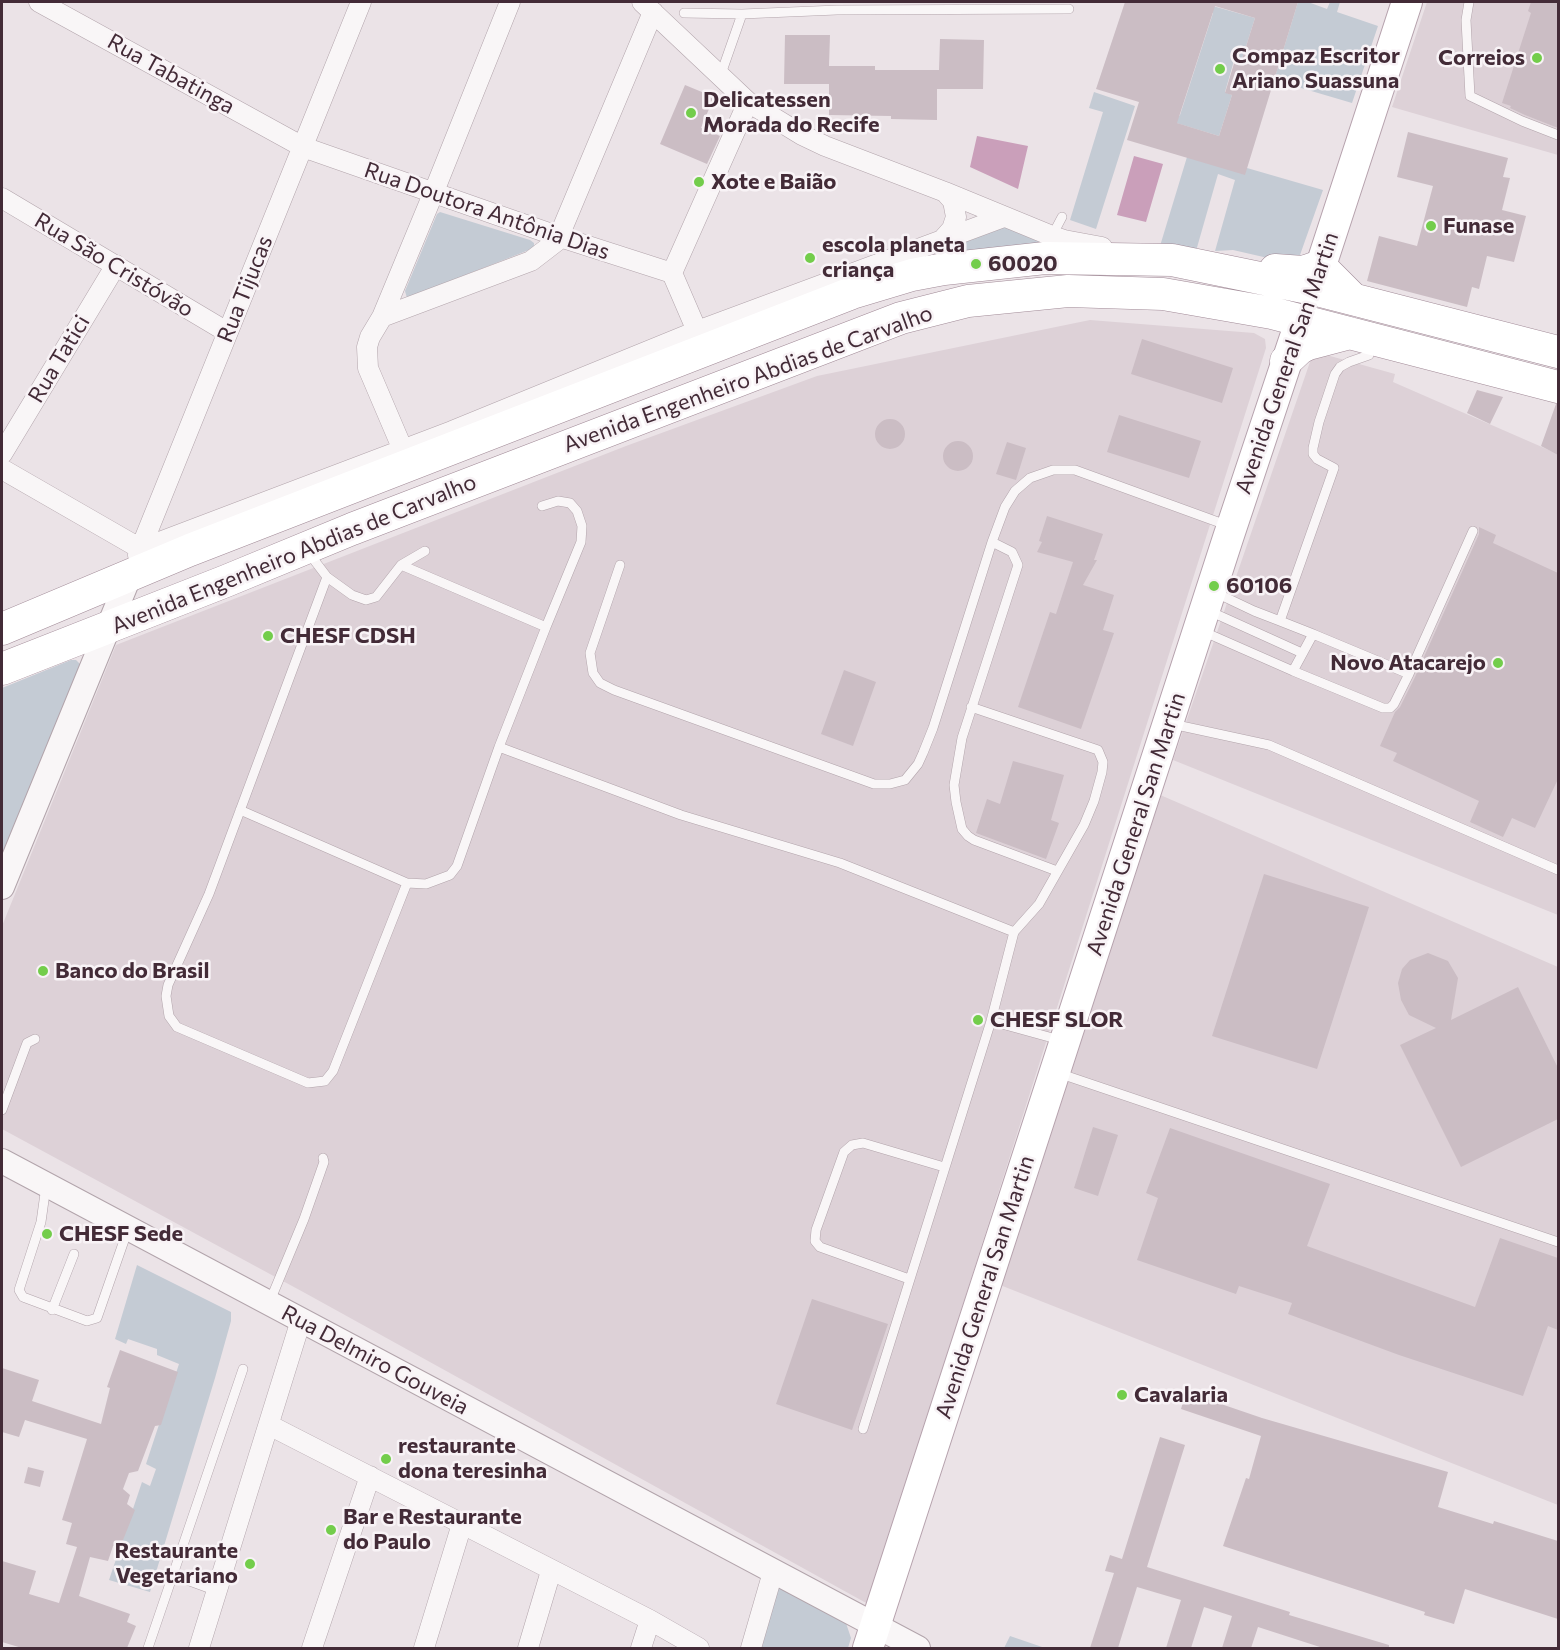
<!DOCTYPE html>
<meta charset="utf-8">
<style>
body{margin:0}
#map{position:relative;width:1560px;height:1650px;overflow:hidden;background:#ebe3e7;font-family:Commissioner,sans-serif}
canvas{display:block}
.frame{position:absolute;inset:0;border:3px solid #432b37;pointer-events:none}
</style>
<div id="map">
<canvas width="1560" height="1650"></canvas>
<div class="frame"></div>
</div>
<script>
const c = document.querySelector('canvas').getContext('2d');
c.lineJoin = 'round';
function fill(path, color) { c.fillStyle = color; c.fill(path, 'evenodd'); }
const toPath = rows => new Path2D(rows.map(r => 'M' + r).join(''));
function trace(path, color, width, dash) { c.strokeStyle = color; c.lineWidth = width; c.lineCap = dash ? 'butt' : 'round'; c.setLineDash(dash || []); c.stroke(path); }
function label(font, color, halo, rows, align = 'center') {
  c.font = font + ' Commissioner,sans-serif'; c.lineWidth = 5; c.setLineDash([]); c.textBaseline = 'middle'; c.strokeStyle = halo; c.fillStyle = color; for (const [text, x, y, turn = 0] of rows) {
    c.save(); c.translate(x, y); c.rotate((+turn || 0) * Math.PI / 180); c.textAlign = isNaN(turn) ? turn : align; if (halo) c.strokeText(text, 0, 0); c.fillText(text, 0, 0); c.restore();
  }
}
const built = toPath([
 [1427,2,1558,2,1558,155,1392,107],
 [1090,320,1254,333,1265,339,1266,348,868,1604,305,1293,2,1129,2,926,116,645,626,446,817,376],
 [1323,354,1395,374,1393,382,1558,454,1558,915,1173,760,1311,359],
 [1158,794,1558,967,1558,1505,1000,1285]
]);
const green = toPath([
 [1180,2,1199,2,1255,18,1242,59,1235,57,1225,92,1232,95,1219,136,1173,122,1180,115,1213,13],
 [1298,2,1308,2,1327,9,1330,2,1340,2,1337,12,1378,26,1352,103,1274,80],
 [1094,92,1135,106,1096,229,1070,220,1103,112,1089,108],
 [1187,157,1247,168,1323,190,1300,255,1296,259,1281,261,1233,250,1215,251,1235,180,1218,174,1196,251,1160,246],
 [440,212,530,240,534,243,534,248,407,298,405,291,437,214],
 [1001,222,1060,245,876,280],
 [71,660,76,660,80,664,2,870,2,688],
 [137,1265,231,1312,231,1321,215,1378,150,1592,109,1580,142,1482,150,1486,156,1469,146,1464,179,1364,157,1355,157,1349,128,1339,126,1344,115,1339],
 [780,1587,846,1623,851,1638,848,1648,754,1648,772,1589],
 [1010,1636,1045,1648,1004,1648]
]);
const water = toPath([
 [977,136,1028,146,1018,189,970,167],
 [1134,156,1163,164,1146,222,1117,215]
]);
const building = toPath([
 [1125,2,1298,2,1245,175,1127,140,1139,102,1096,89],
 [1215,6,1255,18,1242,59,1236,57,1225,93,1232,95,1219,136,1177,123],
 [1531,2,1558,2,1558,128,1525,115,1510,108,1511,106,1502,103,1531,13,1528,11],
 [785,35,830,35,829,66,875,66,875,70,939,70,940,39,984,40,983,89,937,89,937,120,891,119,891,116,829,115,829,84,784,84],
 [685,85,714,97,701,128,720,136,707,164,660,144],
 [1408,132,1508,158,1503,177,1510,178,1502,210,1526,216,1514,262,1487,256,1479,289,1472,287,1467,307,1367,281,1379,236,1417,246,1433,186,1397,177],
 [1142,339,1233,368,1222,403,1131,374],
 [1477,390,1503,397,1490,424,1467,413],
 [1556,404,1558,404,1558,455,1541,446],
 [1119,415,1201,441,1189,478,1107,452],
 '875 434a15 15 0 1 1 30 0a15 15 0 1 1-30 0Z',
 '943 456a15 15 0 1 1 30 0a15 15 0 1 1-30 0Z',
 [1007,442,1026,448,1016,480,996,474],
 [1047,516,1103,534,1094,560,1097,560,1083,585,1114,595,1103,630,1114,633,1081,729,1018,707,1050,612,1056,614,1073,562,1037,552,1042,542,1039,541],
 [1479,527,1496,535,1493,543,1558,573,1558,779,1535,828,1512,818,1503,837,1470,822,1479,801,1393,761,1397,753,1380,746,1395,712,1400,707,1415,677,1479,534],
 [844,670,876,682,853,746,821,734],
 [1013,761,1064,775,1051,820,1059,823,1046,859,976,833,987,799,1000,804],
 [1264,874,1369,907,1317,1069,1212,1036],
 [1428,953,1448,961,1458,978,1451,1020,1518,987,1558,1068,1558,1119,1461,1167,1400,1045,1436,1028,1409,1015,1401,1000,1398,983,1402,969,1410,960],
 [1093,1127,1118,1135,1098,1196,1074,1188],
 [1170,1128,1330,1184,1307,1246,1475,1307,1500,1238,1558,1258,1558,1330,1548,1326,1523,1396,1399,1355,1288,1314,1292,1303,1239,1286,1236,1294,1137,1260,1158,1198,1146,1193],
 [812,1299,888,1324,852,1430,776,1404],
 [120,1350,178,1372,161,1425,155,1426,138,1471,129,1473,123,1489,130,1495,127,1504,135,1510,121,1545,113,1546,108,1561,90,1557,79,1596,130,1614,127,1622,136,1626,127,1648,22,1648,2,1642,2,1561,36,1571,29,1594,59,1603,77,1547,66,1544,72,1523,62,1520,87,1439,25,1420,19,1437,2,1432,2,1368,39,1380,32,1401,101,1424,110,1388,107,1387],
 [1186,1392,1262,1418,1448,1472,1438,1507,1493,1524,1494,1521,1558,1541,1558,1619,1465,1589,1454,1624,1424,1615,1425,1612,1223,1546,1246,1478,1249,1479,1261,1436,1181,1409],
 [1160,1437,1185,1445,1147,1567,1290,1612,1289,1615,1389,1645,1389,1648,1323,1648,1258,1627,1251,1648,1222,1648,1232,1616,1204,1607,1191,1648,1166,1648,1181,1600,1137,1587,1118,1648,1090,1648,1114,1573,1105,1571,1110,1555,1122,1559],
 [28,1467,44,1471,40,1487,24,1483]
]);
const service = toPath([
 [1469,2,1466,20,1470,96,1522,121,1558,135],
 [684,13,742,14,837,10,1069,9],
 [721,74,742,14],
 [1052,236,1062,217],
 [542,506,558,501,570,503,577,511,582,526,581,542,546,627],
 [308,552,327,577,352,595,366,600,376,597,401,565,546,627,499,747,681,815,840,863,1014,932,991,1021,1060,1040],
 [401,565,425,551],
 [620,565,590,653,593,673,600,683,614,690,874,784,890,784,905,780,918,764,923,753,933,728,992,542],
 [327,577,209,894,168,985,166,996,169,1016,177,1027,308,1083,325,1081,333,1071,407,883],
 [1214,592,1254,611,1280,621],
 [1207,610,1302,653],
 [1202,631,1293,671,1383,708,1390,708,1394,704,1409,674,1473,531],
 [1313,634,1409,674],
 [1293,671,1313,634,1280,621,1334,468,1317,459,1313,454,1313,448,1319,422,1335,374,1340,367,1349,362,1369,355],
 [971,707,1098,750,1103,762,1102,772,1094,801,1084,825,1039,904,1014,932],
 [1172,724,1269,745,1558,870],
 [240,810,407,883,426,884,450,875,457,866,499,747],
 [1057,871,974,840,968,836,962,829,956,802,954,785,962,738,1018,565,1012,552,992,542,1005,507,1015,491,1030,478,1053,470,1075,470,1229,526],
 [1058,1073,1558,1242],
 [2,1110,27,1043,35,1039],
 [46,1186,41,1222,19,1290,23,1297,87,1321,97,1318,128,1229],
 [909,1279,820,1247,815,1241,816,1230,844,1152,852,1145,863,1143,944,1167],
 [270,1301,304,1219,324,1162,323,1158],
 [52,1310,74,1254],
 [863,1429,991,1021],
 [173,1575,217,1591],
 [148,1648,243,1369]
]);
const minor = toPath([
 [39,2,303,147,560,237,672,273],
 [642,2,748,102,802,135,825,146,945,192,1052,236,1064,240,1102,247],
 [2,198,227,332],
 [944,238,952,229,956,217,953,201,945,192],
 [382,317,531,261,557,241,653,12],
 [697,331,672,273,748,102],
 [403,450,368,368,367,347,370,337,382,317,433,194,510,2],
 [2,454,116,265],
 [2,469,141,549,452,431,697,331,1004,217],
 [138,555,361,2],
 [269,1425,650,1620,699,1648],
 [199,1648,301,1320],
 [312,1648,370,1476],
 [424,1648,462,1524],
 [528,1648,551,1571],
 [641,1648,650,1620],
 [751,1648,773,1572]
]);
const tertiary = toPath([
 [2,887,129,577],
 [2,1161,918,1648]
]);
const primary = toPath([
 [1313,290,1407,2],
 [868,1648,1228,538,1295,337]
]);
const trunk = toPath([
 [1275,270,1303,272,1320,266,1353,299],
 [1286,361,1300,348,1308,344,1350,333],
 [2,629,190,550,852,293,912,275,944,269,1045,258,1172,260,1313,289,1558,352],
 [2,669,226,581,352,529,901,318,968,301,1068,291,1163,294,1272,313,1558,387]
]);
const markers = [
 [1537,58,6,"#73cd4b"],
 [1220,69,6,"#73cd4b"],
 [691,113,6,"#73cd4b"],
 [699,182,6,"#73cd4b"],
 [1431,226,6,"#73cd4b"],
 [810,258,6,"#73cd4b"],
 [976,264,6,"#73cd4b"],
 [1214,586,6,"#73cd4b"],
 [268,636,6,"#73cd4b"],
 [1498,663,6,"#73cd4b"],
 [43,971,6,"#73cd4b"],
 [978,1020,6,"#73cd4b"],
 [47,1234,6,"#73cd4b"],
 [1122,1395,6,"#73cd4b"],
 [386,1459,6,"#73cd4b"],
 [331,1530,6,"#73cd4b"],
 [250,1564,6,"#73cd4b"]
];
const poiNames = [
 ["Compaz Escritor",1232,56],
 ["Ariano Suassuna",1232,81],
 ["Correios",1525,58,"right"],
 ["Delicatessen",703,100],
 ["Morada do Recife",703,125],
 ["Xote e Baião",711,182],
 ["Funase",1443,226],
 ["escola planeta",822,245],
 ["criança",822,270],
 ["60020",988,264],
 ["60106",1226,586],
 ["CHESF CDSH",280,636],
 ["Novo Atacarejo",1486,663,"right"],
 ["Banco do Brasil",55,971],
 ["CHESF SLOR",990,1020],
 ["CHESF Sede",59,1234],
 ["Cavalaria",1134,1395],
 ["restaurante",398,1446],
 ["dona teresinha",398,1471],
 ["Bar e Restaurante",343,1517],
 ["do Paulo",343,1542],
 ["Restaurante",238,1551,"right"],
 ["Vegetariano",238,1576,"right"]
];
const streetNames = [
 ["Rua Tabatinga",171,74,29],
 ["Rua Doutora Antônia Dias",487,211,19],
 ["Rua São Cristóvão",114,265,31],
 ["Rua Tijucas",245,289,-68],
 ["Rua Tatici",59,359,-59],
 ["Avenida General San Martin",1287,363,-71],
 ["Avenida Engenheiro Abdias de Carvalho",748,379,-20],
 ["Avenida Engenheiro Abdias de Carvalho",294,554,-22],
 ["Avenida General San Martin",1136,824,-72],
 ["Avenida General San Martin",985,1287,-72],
 ["Rua Delmiro Gouveia",375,1360,28]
];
fill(built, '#ddd1d7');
fill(green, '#c4cbd4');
fill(water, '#ca9fba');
fill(building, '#cbbdc4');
trace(service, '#b2a4ab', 10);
trace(minor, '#b2a4ab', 21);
trace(tertiary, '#b2a4ab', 26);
trace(primary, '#b6a2ad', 32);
trace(trunk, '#a18a97', 33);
trace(service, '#f9f6f7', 9);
trace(minor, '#f9f6f7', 20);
trace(tertiary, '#f9f6f7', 24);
trace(primary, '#fff', 30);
trace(trunk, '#fff', 32);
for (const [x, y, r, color] of markers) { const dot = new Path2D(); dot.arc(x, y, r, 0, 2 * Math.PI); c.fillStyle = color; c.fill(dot); trace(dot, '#f8f3f6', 2); }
label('bold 22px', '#432b37', '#f8f3f6', poiNames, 'left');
label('22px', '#432b37', '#f8f3f6', streetNames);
</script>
